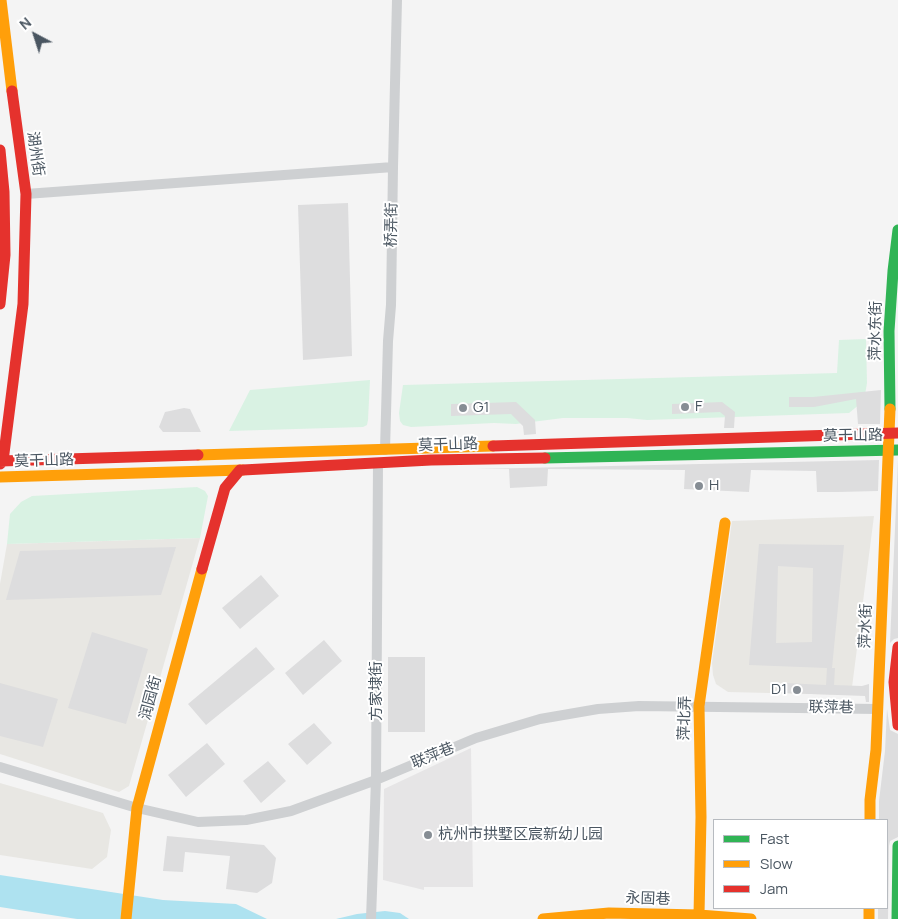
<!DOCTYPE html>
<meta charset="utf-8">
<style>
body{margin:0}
#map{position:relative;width:898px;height:919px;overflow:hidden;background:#f4f4f4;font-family:Manrope,sans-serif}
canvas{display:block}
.legend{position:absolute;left:713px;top:819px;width:175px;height:90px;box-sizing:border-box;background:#fff;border:1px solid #b7bbc0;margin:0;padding:6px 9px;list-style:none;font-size:15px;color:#4a5661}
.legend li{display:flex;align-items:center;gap:10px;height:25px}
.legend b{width:25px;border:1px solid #b7bbc0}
.north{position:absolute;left:10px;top:10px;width:50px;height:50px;-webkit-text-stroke:4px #fff;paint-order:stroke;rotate:320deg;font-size:14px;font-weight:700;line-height:20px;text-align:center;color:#4a5661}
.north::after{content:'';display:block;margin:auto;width:18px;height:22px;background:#4a5661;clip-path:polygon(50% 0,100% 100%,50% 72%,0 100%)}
</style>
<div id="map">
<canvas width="898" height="919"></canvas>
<ul class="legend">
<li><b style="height:6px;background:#30b455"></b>Fast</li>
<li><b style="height:6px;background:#ff9f0a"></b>Slow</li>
<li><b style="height:6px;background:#e5322d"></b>Jam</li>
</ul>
<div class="north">N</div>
</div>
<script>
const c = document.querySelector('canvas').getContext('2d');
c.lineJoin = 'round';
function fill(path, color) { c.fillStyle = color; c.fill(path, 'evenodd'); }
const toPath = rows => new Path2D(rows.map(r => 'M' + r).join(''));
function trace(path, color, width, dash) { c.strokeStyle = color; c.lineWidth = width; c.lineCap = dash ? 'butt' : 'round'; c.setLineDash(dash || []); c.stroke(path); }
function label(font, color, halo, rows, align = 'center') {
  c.font = font + ' Manrope,"Noto Sans SC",sans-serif'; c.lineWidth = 4; c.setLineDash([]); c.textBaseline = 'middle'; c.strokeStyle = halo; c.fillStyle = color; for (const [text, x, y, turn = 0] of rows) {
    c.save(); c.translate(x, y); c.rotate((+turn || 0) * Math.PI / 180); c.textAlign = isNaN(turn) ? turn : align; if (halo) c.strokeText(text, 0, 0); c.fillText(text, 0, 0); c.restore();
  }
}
const commercial = toPath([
 [874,516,851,695,728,692,716,684,713,675,712,663,732,521],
 [200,538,129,786,119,792,0,754,0,584,7,544],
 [0,783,103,813,111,830,107,857,92,869,0,855]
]);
const education = toPath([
 [471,748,473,887,424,887,424,890,383,880,384,789]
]);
const green = toPath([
 [866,339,867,383,865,395,860,404,849,413,647,420,627,418,563,418,516,424,494,423,411,427,403,425,400,421,399,413,403,385,837,373,839,340],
 [370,380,368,420,367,425,363,427,229,431,250,390],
 [197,487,205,491,208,496,200,538,7,544,10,514,21,502,32,496]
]);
const water = toPath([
 [0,875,163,900,236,904,267,919,77,919,0,907],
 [385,911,400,913,409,919,336,919,357,914]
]);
const building = toPath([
 [348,203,352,356,303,360,298,205],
 [881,390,880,424,858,424,856,399,814,407,789,407,789,397,813,397],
 [516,402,535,420,536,434,524,435,523,426,511,414,451,416,451,404],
 [722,402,735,412,734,428,724,428,725,416,720,412,672,414,672,404],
 [184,408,190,409,201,432,163,432,159,427,165,412],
 [879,460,878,491,838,492,817,492,816,471,751,470,749,492,684,489,685,470,548,469,547,486,510,488,509,469,476,469],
 [898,460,898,638,894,639,890,643],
 [759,544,844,545,832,668,835,668,834,685,862,686,869,684,869,702,866,702,865,696,784,693,785,683,826,685,827,668,749,665],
 [778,566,813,568,812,642,776,643],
 [176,547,161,595,6,600,20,551],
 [261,575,279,596,240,629,222,608],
 [92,632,148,649,126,724,68,708],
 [324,640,342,661,303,695,285,673],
 [256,647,275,669,206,725,188,704],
 [388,657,425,657,425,732,388,732],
 [0,683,58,699,43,747,0,736],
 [887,709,890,730,898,734,898,837,890,841,889,846,888,919,878,919,878,908,887,908,887,820,879,820,879,801,885,751],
 [314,723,332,743,307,765,288,744],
 [207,743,225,764,186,797,168,775],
 [268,761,286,781,261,803,243,781],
 [167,836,264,845,276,858,272,883,257,893,226,889,230,856,185,852,183,872,163,871]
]);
const street = toPath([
 [26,194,393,167],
 [385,450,388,341,391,305,393,167,397,0],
 [0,767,137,808,198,822,246,820,291,811,376,780,476,738,540,719,598,709,639,706,878,709],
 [371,919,376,780,378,463]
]);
const fast = toPath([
 [890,409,889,331,893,271,898,230],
 [545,458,898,450],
 [897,919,898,846]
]);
const slow = toPath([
 [1,0,12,91],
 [198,455,493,446],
 [0,477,243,470],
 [870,820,870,800,876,750,890,409],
 [869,908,869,919],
 [699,915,701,817,699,706,725,523],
 [126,919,137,808,202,569],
 [543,919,609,913,699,915,751,919]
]);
const jam = toPath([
 [0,150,4,192,5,255,0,304],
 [493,446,898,433],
 [0,461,198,455],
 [0,464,3,461,23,304,26,194,12,91],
 [243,470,431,460,545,458],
 [202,569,225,488,240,470],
 [898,647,894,682,898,725]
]);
const markers = [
 [685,407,5,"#868d94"],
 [463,408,5,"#868d94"],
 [699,486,5,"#868d94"],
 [797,690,5,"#868d94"],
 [428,835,5,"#868d94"]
];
const streetNames = [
 ["湖州街",35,154,82],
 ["桥弄街",392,225,-89],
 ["萍水东街",876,331,-89],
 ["莫干山路",853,436,-1],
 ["莫干山路",448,445,-2],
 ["莫干山路",44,461,-2],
 ["萍水街",866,626,-88],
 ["方家埭街",377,691,-90],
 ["润园街",151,698,-75],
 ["联萍巷",831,708,1],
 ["萍北弄",685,718,-88],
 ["联萍巷",433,756,-22],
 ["永固巷",648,899,2]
];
const poiNames = [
 ["F",695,407],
 ["G1",473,408],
 ["H",709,486],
 ["D1",787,690,"right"],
 ["杭州市拱墅区宸新幼儿园",438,835]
];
fill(commercial, '#e8e7e3');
fill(education, '#e6e5e6');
fill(green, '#d9f2e3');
fill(water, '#aee2f0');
fill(building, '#ddddde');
trace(street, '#ced0d2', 10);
trace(fast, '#30b455', 11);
trace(slow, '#ff9f0a', 11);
trace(jam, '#e5322d', 11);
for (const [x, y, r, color] of markers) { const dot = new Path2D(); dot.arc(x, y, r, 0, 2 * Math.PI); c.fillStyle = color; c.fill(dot); trace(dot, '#fff', 2); }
label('15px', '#4a5661', '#fff', streetNames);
label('15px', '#4a5661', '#fff', poiNames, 'left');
</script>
